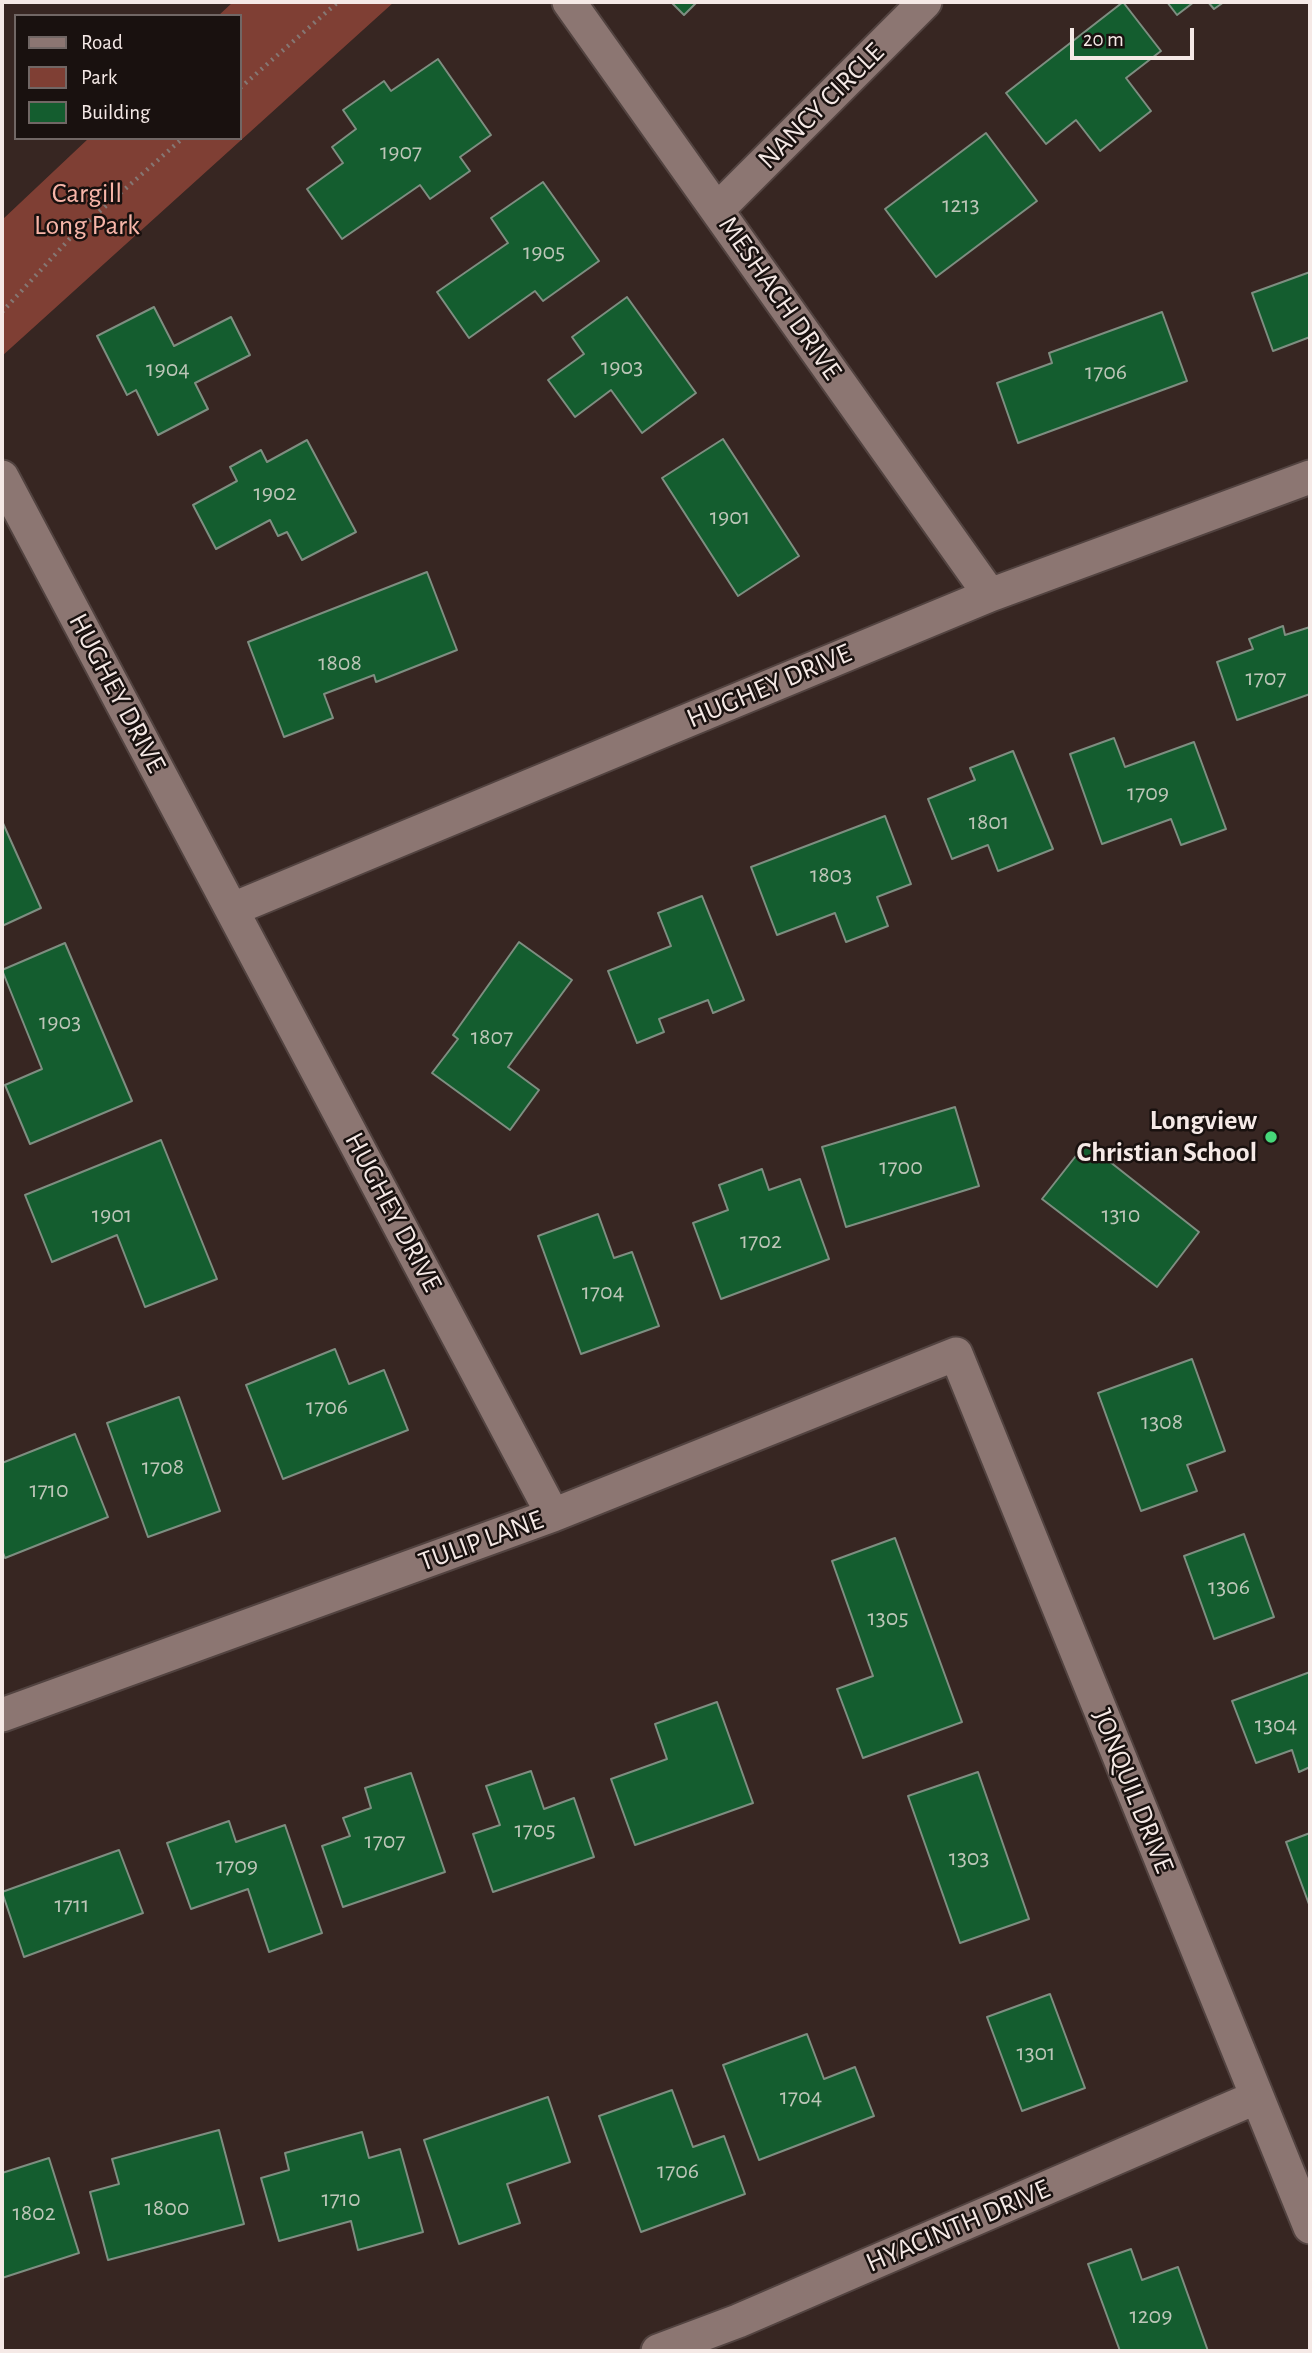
<!DOCTYPE html>
<style>
body{margin:0}
#map{position:relative;width:1312px;height:2353px;overflow:hidden;background:#372622;font-family:"Alegreya Sans",sans-serif}
canvas{display:block}
.frame{position:absolute;inset:0;border:4px solid #f5e9e6;pointer-events:none}
.legend{position:absolute;left:14px;top:14px;width:228px;height:126px;box-sizing:border-box;background:#19110f;border:2px solid #716765;margin:0;padding:9px 12px;list-style:none;font-size:21px;color:#f5e9e6}
.legend li{display:flex;align-items:center;gap:14px;height:35px}
.legend b{width:35px;border:2px solid #716765}
.scale{position:absolute;left:1070px;top:28px;width:124px;height:32px;box-sizing:border-box;border:4px solid #f5e9e6;border-top:0;padding-left:9px;font-size:21px;line-height:24px;white-space:nowrap;color:#f5e9e6;-webkit-text-stroke:5px #19110f;paint-order:stroke}
</style>
<div id="map">
<canvas width="1312" height="2353"></canvas>
<div class="frame"></div>
<ul class="legend">
<li><b style="height:9px;background:#8c7672"></b>Road</li>
<li><b style="height:19px;background:#7f3f34"></b>Park</li>
<li><b style="height:19px;background:#145d2f"></b>Building</li>
</ul>
<div class="scale">20 m</div>
</div>
<script>
const c = document.querySelector('canvas').getContext('2d');
c.lineJoin = 'round';
function fill(path, color) { c.fillStyle = color; c.fill(path, 'evenodd'); }
const toPath = rows => new Path2D(rows.map(r => 'M' + r).join(''));
function trace(path, color, width, dash) { c.strokeStyle = color; c.lineWidth = width; c.lineCap = dash ? 'butt' : 'round'; c.setLineDash(dash || []); c.stroke(path); }
function label(font, color, halo, rows, align = 'center') {
  c.font = font + ' "Alegreya Sans",sans-serif'; c.lineWidth = 5; c.setLineDash([]); c.textBaseline = 'middle'; c.strokeStyle = halo; c.fillStyle = color; for (const [text, x, y, turn = 0] of rows) {
    c.save(); c.translate(x, y); c.rotate((+turn || 0) * Math.PI / 180); c.textAlign = isNaN(turn) ? turn : align; if (halo) c.strokeText(text, 0, 0); c.fillText(text, 0, 0); c.restore();
  }
}
const green = toPath([
 [233,2,394,2,2,356,2,220,89,138,240,138,240,16,218,16]
]);
const building = toPath([
 [671,2,697,2,684,15,671,2],
 [1123,2,1161,51,1126,78,1151,111,1100,151,1076,120,1046,144,1006,93,1123,2],
 [1167,2,1194,2,1177,15,1167,2],
 [1208,2,1224,2,1214,9,1208,2],
 [438,59,491,135,460,157,470,171,430,199,420,185,342,239,307,189,343,163,332,147,356,129,343,110,384,81,391,91,438,59],
 [986,133,1037,201,936,277,885,209,986,133],
 [543,182,599,261,543,301,535,291,469,338,437,292,508,243,491,218,543,182],
 [1310,272,1310,337,1273,351,1252,293,1310,272],
 [627,297,696,393,642,433,611,390,575,417,548,380,584,354,572,337,627,297],
 [154,307,174,346,231,317,250,355,195,383,208,409,158,435,136,390,127,395,97,336,154,307],
 [1162,312,1187,381,1018,443,997,383,1052,363,1049,353,1162,312],
 [723,439,799,556,738,596,662,478,723,439],
 [307,440,356,532,302,560,287,532,278,536,270,520,216,549,193,505,237,481,230,467,261,450,267,462,307,440],
 [427,572,457,650,376,682,374,675,324,694,333,718,284,737,248,642,427,572],
 [1283,626,1285,635,1310,627,1310,694,1237,720,1217,662,1253,649,1249,639,1283,626],
 [1114,738,1125,767,1194,742,1226,829,1181,845,1171,819,1102,844,1070,754,1114,738],
 [1013,751,1053,849,998,871,988,845,952,859,928,799,975,780,970,768,1013,751],
 [885,816,911,884,877,897,888,926,846,942,835,913,777,935,751,867,885,816],
 [2,821,41,908,2,926,2,821],
 [702,896,744,1000,713,1013,708,1000,659,1019,664,1032,637,1043,608,971,671,946,658,913,702,896],
 [519,942,572,980,508,1067,539,1090,510,1130,432,1073,458,1039,453,1035,519,942],
 [65,943,132,1101,30,1144,5,1085,42,1069,2,970,65,943],
 [955,1107,979,1186,846,1227,822,1147,955,1107],
 [161,1140,217,1279,145,1307,117,1235,52,1262,25,1195,161,1140],
 [1086,1143,1199,1232,1157,1287,1042,1199,1086,1143],
 [762,1169,769,1190,800,1179,829,1259,721,1299,693,1223,728,1210,719,1185,762,1169],
 [598,1214,614,1258,632,1252,659,1326,581,1354,538,1236,598,1214],
 [335,1349,349,1384,384,1370,408,1430,283,1479,246,1385,335,1349],
 [1192,1359,1225,1451,1187,1465,1197,1491,1141,1511,1098,1393,1192,1359],
 [179,1397,220,1511,148,1537,107,1423,179,1397],
 [75,1434,108,1517,5,1558,2,1550,2,1463,75,1434],
 [1244,1534,1274,1617,1214,1639,1184,1556,1244,1534],
 [895,1538,962,1722,863,1758,837,1689,873,1676,832,1561,895,1538],
 [1310,1672,1310,1767,1299,1772,1292,1750,1256,1763,1232,1701,1310,1672],
 [717,1702,753,1803,635,1845,611,1779,667,1759,655,1724,717,1702],
 [531,1771,544,1809,574,1798,594,1857,493,1892,473,1834,500,1825,486,1786,531,1771],
 [978,1772,1029,1919,960,1943,908,1796,978,1772],
 [411,1773,445,1872,343,1907,322,1846,350,1836,343,1818,371,1808,365,1788,411,1773],
 [229,1821,236,1842,285,1825,322,1933,269,1952,248,1889,191,1909,167,1843,229,1821],
 [1310,1833,1310,1907,1286,1842,1310,1833],
 [119,1850,143,1913,24,1957,2,1892,119,1850],
 [1050,1994,1085,2088,1022,2111,987,2017,1050,1994],
 [807,2034,824,2079,855,2067,874,2116,759,2160,723,2065,807,2034],
 [672,2090,693,2147,724,2136,745,2194,641,2232,599,2116,672,2090],
 [548,2097,570,2162,507,2184,520,2223,459,2244,424,2140,548,2097],
 [219,2130,244,2224,108,2260,90,2192,119,2184,112,2159,219,2130],
 [362,2132,369,2158,400,2149,423,2232,358,2250,351,2221,279,2241,261,2178,289,2170,285,2153,362,2132],
 [49,2158,79,2253,2,2278,2,2173,49,2158],
 [1131,2249,1142,2280,1178,2267,1208,2351,1120,2351,1088,2264,1131,2249]
]);
const path = toPath([
 [240,88,338,2],
 [2,312,75,233,183,138]
]);
const street = toPath([
 [569,2,990,595],
 [717,210,925,2],
 [2,477,553,1515],
 [233,909,990,595,1310,477],
 [2,1715,553,1515,956,1354,1310,2227],
 [658,2351,738,2321,1257,2097]
]);
const markers = [
 [1271,1137,7,"#46d779"]
];
const numberNames = [
 ["1907",401,152],
 ["1213",961,205],
 ["1905",544,252],
 ["1903",622,367],
 ["1904",168,369],
 ["1706",1106,372],
 ["1902",275,493],
 ["1901",730,517],
 ["1808",340,663],
 ["1707",1266,678],
 ["1709",1148,793],
 ["1801",989,822],
 ["1803",831,875],
 ["1903",60,1022],
 ["1807",492,1037],
 ["1700",901,1167],
 ["1901",112,1215],
 ["1310",1121,1215],
 ["1702",761,1241],
 ["1704",603,1292],
 ["1706",327,1407],
 ["1308",1162,1422],
 ["1708",163,1467],
 ["1710",49,1490],
 ["1306",1229,1587],
 ["1305",888,1618],
 ["1304",1276,1725],
 ["1705",535,1830],
 ["1707",385,1841],
 ["1303",969,1858],
 ["1709",237,1866],
 ["1711",72,1905],
 ["1301",1036,2053],
 ["1704",801,2097],
 ["1706",678,2171],
 ["1710",341,2199],
 ["1800",167,2208],
 ["1802",34,2213],
 ["1209",1151,2316]
];
const streetNames = [
 ["NANCY CIRCLE",821,106,-45],
 ["MESHACH DRIVE",780,298,55],
 ["HUGHEY DRIVE",769,686,-23],
 ["HUGHEY DRIVE",117,693,62],
 ["HUGHEY DRIVE",393,1212,62],
 ["TULIP LANE",481,1541,-20],
 ["JONQUIL DRIVE",1133,1791,68],
 ["HYACINTH DRIVE",958,2226,-23]
];
const parkNames = [
 ["Cargill",87,194],
 ["Long Park",87,226]
];
const poiNames = [
 ["Longview",1257,1121],
 ["Christian School",1257,1153]
];
fill(green, '#7f3f34');
fill(building, '#145d2f');
trace(building, '#7e8e81', 2);
trace(street, '#524340', 37);
trace(path, '#867773', 4.5, [2, 5]);
trace(street, '#8c7672', 33);
for (const [x, y, r, color] of markers) { const dot = new Path2D(); dot.arc(x, y, r, 0, 2 * Math.PI); c.fillStyle = color; c.fill(dot); trace(dot, '#19110f', 2.5); }
label('24px', '#bdc6b8', null, numberNames);
label('28px', '#f5e9e6', '#19110f', streetNames);
label('28px', '#f8b6a9', '#19110f', parkNames);
label('bold 28px', '#f5e9e6', '#19110f', poiNames, 'right');
</script>
